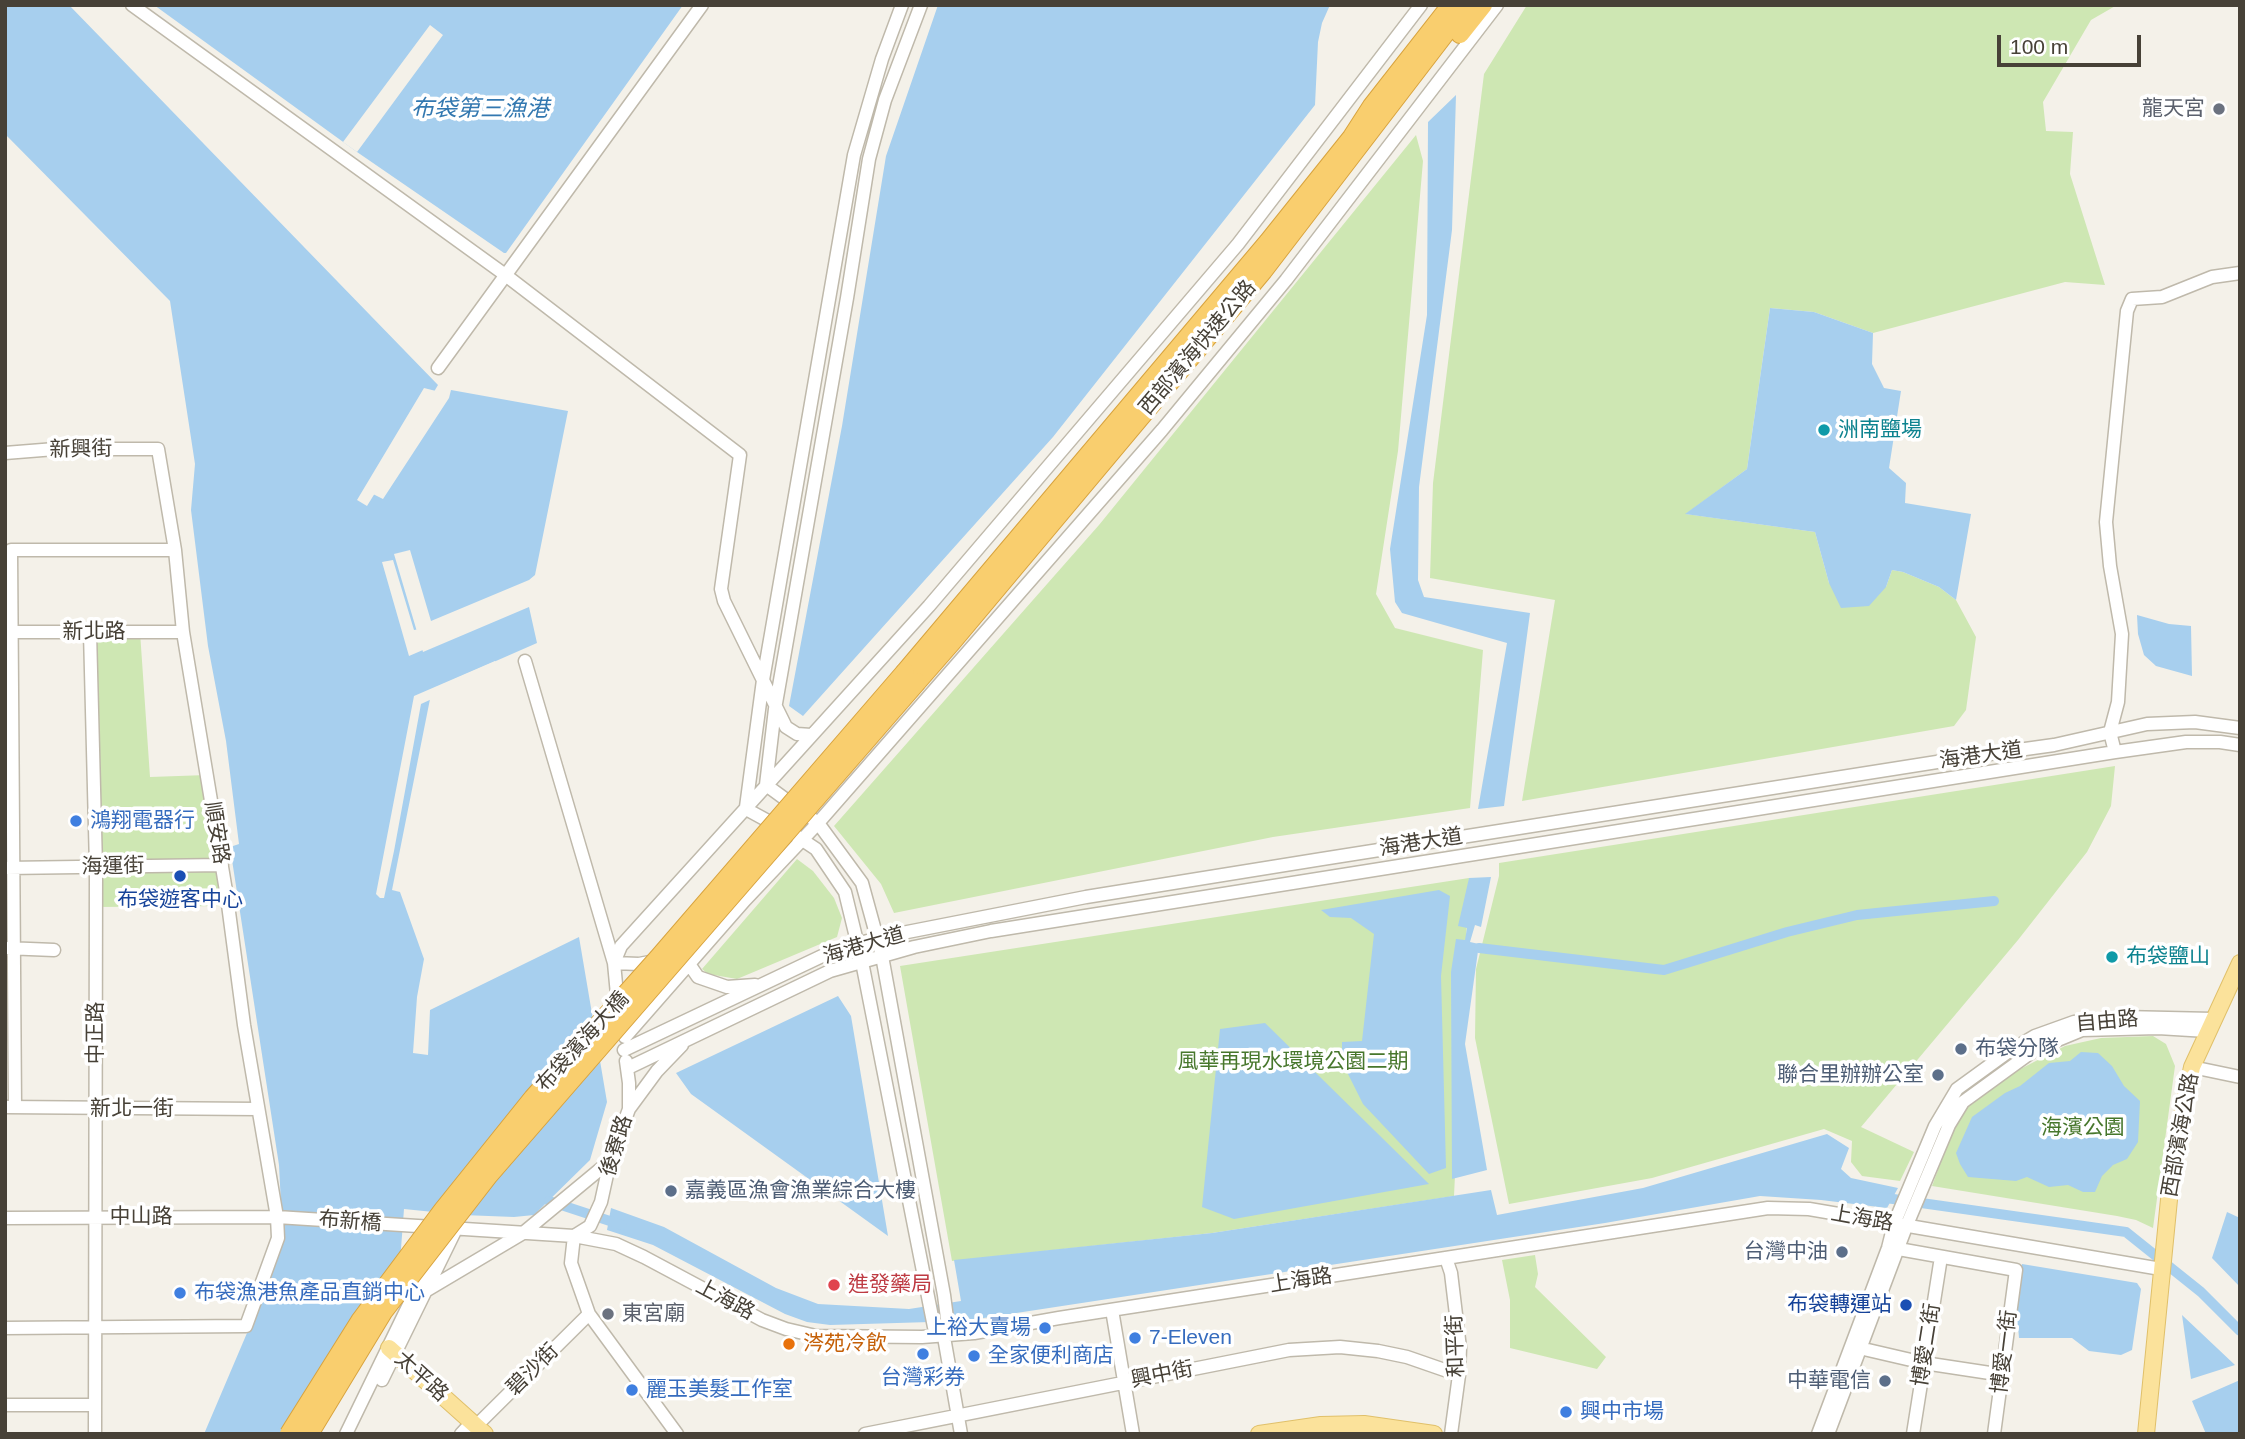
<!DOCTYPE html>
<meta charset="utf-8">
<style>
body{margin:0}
#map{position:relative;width:2245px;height:1439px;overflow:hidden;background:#f4f1e9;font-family:Helvetica,sans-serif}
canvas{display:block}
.frame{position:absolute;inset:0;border:7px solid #474137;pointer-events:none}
.scale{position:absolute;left:1997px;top:35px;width:144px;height:32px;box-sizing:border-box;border:4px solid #474137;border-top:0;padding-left:9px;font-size:21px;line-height:24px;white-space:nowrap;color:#474137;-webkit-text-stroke:5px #fff;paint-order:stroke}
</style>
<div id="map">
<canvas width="2245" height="1439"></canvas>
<div class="frame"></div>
<div class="scale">100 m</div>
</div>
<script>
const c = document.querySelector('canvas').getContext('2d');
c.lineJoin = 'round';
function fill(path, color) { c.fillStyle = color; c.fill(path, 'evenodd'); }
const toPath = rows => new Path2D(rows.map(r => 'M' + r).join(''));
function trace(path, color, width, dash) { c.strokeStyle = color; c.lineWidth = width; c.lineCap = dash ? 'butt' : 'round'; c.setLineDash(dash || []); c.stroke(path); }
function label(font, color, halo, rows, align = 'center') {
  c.font = font + ' Helvetica,"Noto Sans TC",sans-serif'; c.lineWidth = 7; c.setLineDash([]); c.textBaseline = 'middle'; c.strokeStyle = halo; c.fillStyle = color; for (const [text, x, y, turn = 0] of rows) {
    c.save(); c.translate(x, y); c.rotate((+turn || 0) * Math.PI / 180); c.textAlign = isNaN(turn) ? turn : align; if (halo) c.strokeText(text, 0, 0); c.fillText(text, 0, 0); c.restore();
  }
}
const green = toPath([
 [1527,5,2117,5,2091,20,2043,102,2046,131,2073,132,2070,174,2105,285,2065,282,1873,333,1814,312,1770,308,1747,469,1686,514,1815,532,1829,583,1886,587,1892,570,1903,572,1939,587,1956,600,1976,637,1966,710,1954,726,1522,801,1555,600,1430,578,1433,483,1484,74],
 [1416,135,1423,161,1398,451,1376,594,1395,628,1483,650,1470,808,1273,837,894,913,881,884,834,826,1099,525],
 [90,632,140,632,150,777,207,775,228,906,96,907],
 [2115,766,2111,806,2087,852,2018,940,1861,1127,1914,1152,1900,1181,1862,1176,1851,1162,1852,1141,1824,1129,1652,1178,1509,1204,1475,1038,1476,969,1499,876,1499,863],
 [797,859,813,871,834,898,842,918,837,937,737,979,708,974,702,969],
 [1469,878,1454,1196,1212,1233,952,1261,900,966],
 [2153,1036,2166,1044,2175,1066,2153,1228,2136,1220,2117,1216,1932,1186,1954,1127,1966,1108,1999,1080,2065,1046,2101,1038],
 [1535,1255,1538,1274,1535,1287,1606,1357,1597,1369,1510,1348,1510,1300,1502,1260]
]);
const water = toPath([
 [5,5,69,5,438,385,373,494,383,499,449,398,451,390,568,411,535,575,529,580,431,621,410,550,394,554,423,652,529,607,537,643,432,689,392,890,400,892,424,959,417,997,413,1053,428,1055,430,1010,579,937,607,1102,590,1160,534,1215,514,1217,463,1215,404,1209,399,1275,312,1434,204,1434,247,1333,278,1238,281,1204,279,1165,230,847,239,844,226,741,208,646,191,510,195,464,170,301,5,134],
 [154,5,683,5,506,253,504,253,357,152],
 [938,5,1330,5,1322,23,1318,42,1315,105,1053,437,803,716,789,706,842,426,886,156],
 [1456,95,1452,230,1419,487,1418,580,1424,597,1530,613,1504,806,1478,809,1507,643,1402,613,1395,602,1390,549,1427,315,1428,122],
 [1770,308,1814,312,1873,333,1872,364,1884,388,1901,391,1889,468,1906,483,1905,503,1971,514,1956,600,1939,587,1903,572,1892,570,1886,587,1869,606,1841,608,1829,583,1815,532,1685,514,1747,469],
 [2137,615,2169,624,2191,626,2192,676,2156,666,2144,655,2138,634],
 [1491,877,1481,927,1475,925,1470,942,1479,944,1465,1044,1487,1170,1452,1179,1451,972,1456,939,1465,940,1467,928,1458,926,1469,878],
 [1439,890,1450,896,1441,976,1446,1168,1429,1174,1363,1104,1342,1062,1342,1042,1362,1041,1374,934,1351,918,1330,917,1321,910],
 [838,996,851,1016,888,1236,691,1094,676,1073],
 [1265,1023,1429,1184,1234,1219,1202,1207,1220,1029],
 [2081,1052,2098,1053,2112,1066,2124,1086,2140,1101,2138,1142,2127,1159,2113,1165,2102,1176,2095,1192,2083,1192,2068,1185,2049,1187,2027,1177,2016,1181,1968,1177,1960,1164,1956,1153,1972,1117,2005,1093,2020,1086,2049,1063,2070,1061],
 [1827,1134,1849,1148,1841,1169,1851,1178,1898,1188,1887,1208,1821,1200,1760,1196,1605,1223,964,1321,830,1325,807,1322,785,1314,653,1245,607,1230,611,1208,664,1227,776,1288,818,1304,909,1309,961,1301,954,1260,1212,1233,1491,1190,1497,1215,1643,1188],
 [2227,1212,2240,1218,2240,1287,2212,1258],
 [2022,1264,2137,1283,2141,1289,2132,1350,2121,1355,2089,1351,2072,1338,2019,1338,2018,1326,2011,1324],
 [2182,1315,2235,1365,2191,1379],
 [2240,1380,2240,1434,2206,1434,2192,1401]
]);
const pier = toPath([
 [430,25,443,35,357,152,343,142],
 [424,388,436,391,433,399,367,506,357,500],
 [393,560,414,630,420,629,425,647,509,613,409,656,382,562],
 [495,661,496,665,436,692,434,698,421,704,394,851,384,898,380,898,376,894,414,696]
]);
const canal = toPath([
 [1479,948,1664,970,1787,932,1857,915,1994,901],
 [1879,1197,2126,1232,2201,1292,2240,1331],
 [549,1201,622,1225]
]);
const minor = toPath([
 [132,5,504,274,740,455,721,589,724,601,786,727,797,734,811,735],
 [921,5,885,100,869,159,847,298,775,709,766,785,818,823,862,883,882,956,944,1295,948,1326,944,1337],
 [438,368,702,5],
 [5,453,55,449,158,449,175,550,183,632,227,897,244,1025,277,1217,278,1238,246,1326,5,1328],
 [5,632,183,632],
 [90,632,96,867,95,1434],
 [525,661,614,963,618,1005],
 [2115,752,2110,732,2118,702,2122,634,2110,566,2106,522,2127,311,2132,299,2162,297,2212,277,2240,273],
 [746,807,763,680,854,155,882,59,902,5],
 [746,809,779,827],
 [795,835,816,849,845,892,862,962,934,1327,944,1337],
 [6,868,222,865],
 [5,948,54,950],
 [614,963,621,946,929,606,1238,244,1421,5],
 [614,963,639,964,655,961],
 [689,964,698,977,727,987,755,985],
 [625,1037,745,900,818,823,1162,430,1286,280,1497,5],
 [624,1050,839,948,892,935,1086,897,1322,859,1975,756,2054,745,2147,724,2195,722,2240,728],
 [626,1061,629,1083,629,1109,610,1161,601,1202,590,1226,574,1236,571,1263,589,1314,677,1434],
 [2192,1067,2240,1077],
 [628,1068,830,971,914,947,991,931,2115,752,2186,742,2220,742,2240,745],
 [15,1106,11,550,175,550],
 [5,1107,258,1109],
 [629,1109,657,1071,682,1045],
 [5,1218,277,1217,574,1236,616,1244,644,1257,762,1320,786,1329,816,1336,922,1337,974,1333,1059,1318,1768,1208,1809,1209,2161,1269],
 [1893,1248,2016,1270,1994,1434],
 [1446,1258,1451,1273,1460,1348,1459,1375,1451,1434],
 [427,1290,523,1233,610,1161],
 [1112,1310,1133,1434],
 [944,1337,961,1434],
 [1855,1347,1924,1363,2003,1375],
 [382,1380,456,1229],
 [5,1405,95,1405],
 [476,1426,589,1314],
 [346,1434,417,1288,437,1254],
 [461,1434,472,1422],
 [865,1434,1289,1350,1340,1347,1378,1351,1407,1357,1459,1375],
 [1818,1434,1888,1248,1894,1224,1935,1126,1957,1089,2008,1052,2035,1036,2074,1022,2123,1017,2213,1019],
 [1828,1434,1906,1227,1949,1125,1963,1102,2036,1049,2082,1030,2158,1028,2207,1031],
 [1913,1434,1941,1257]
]);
const major = toPath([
 [389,1348,485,1434],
 [1259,1434,1321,1425,1364,1424,1434,1434],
 [2146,1434,2172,1169,2184,1105,2192,1067,2240,963]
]);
const highway = toPath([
 [1460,34,1483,5],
 [905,672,1268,242,1352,137,1372,106,1451,5],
 [917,682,952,642,1263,271,1467,5]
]);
const highwayBridge = toPath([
 [289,1434,360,1321,443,1210,533,1098,659,957,905,672],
 [309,1434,383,1312,489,1175,917,682]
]);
const markers = [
 [2219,109,7,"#6b7280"],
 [1824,430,7,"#0f9aa8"],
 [76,821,7,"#3f7fe0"],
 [180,876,7,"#1a4fb4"],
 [2112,957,7,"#0f9aa8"],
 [1961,1049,7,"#5c6f8a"],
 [1938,1075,7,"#5c6f8a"],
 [671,1191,7,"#5c6f8a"],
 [1842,1252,7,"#5c6f8a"],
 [834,1285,7,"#e0444e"],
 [180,1293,7,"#3f7fe0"],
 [1906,1305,7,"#1a4fb4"],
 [608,1314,7,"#6b7280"],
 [1045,1328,7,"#3f7fe0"],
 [1135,1338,7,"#3f7fe0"],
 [789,1344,7,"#e8710a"],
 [923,1354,7,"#3f7fe0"],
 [974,1356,7,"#3f7fe0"],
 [1885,1381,7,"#5c6f8a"],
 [632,1390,7,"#3f7fe0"],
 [1566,1412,7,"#3f7fe0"]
];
const worshipNames = [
 ["龍天宮",2205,109],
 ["東宮廟",622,1314,"left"]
];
const streetNames = [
 ["西部濱海快速公路",1198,348,-50],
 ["新興街",81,450,-1],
 ["新北路",94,632],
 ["海港大道",1981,756,-8],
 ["順安路",216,833,81],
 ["海港大道",1421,843,-9],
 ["海運街",113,867,-1],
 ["海港大道",864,946,-16],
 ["自由路",2107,1022,-5],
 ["中正路",96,1033,-90],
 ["布袋濱海大橋",583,1042,-48],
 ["新北一街",132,1109],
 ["西部濱海公路",2181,1135,-80],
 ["後寮路",617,1146,-73],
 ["中山路",141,1217],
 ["上海路",1862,1219,10],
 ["布新橋",350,1222,4],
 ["上海路",1301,1281,-9],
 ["上海路",725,1300,28],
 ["博愛二街",1927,1345,-81],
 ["和平街",1456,1346,-92],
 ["博愛一街",2005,1352,-83],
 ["碧沙街",533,1370,-45],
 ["興中街",1162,1375,-11],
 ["太平路",421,1377,42]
];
const cultureNames = [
 ["洲南鹽場",1838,430],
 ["布袋鹽山",2126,957]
];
const shopNames = [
 ["鴻翔電器行",90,821],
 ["布袋漁港魚產品直銷中心",194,1293],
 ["上裕大賣場",1031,1328,"right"],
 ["7-Eleven",1149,1338],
 ["全家便利商店",988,1356],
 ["台灣彩券",923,1378,"center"],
 ["麗玉美髮工作室",646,1390],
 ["興中市場",1580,1412]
];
const transitNames = [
 ["布袋遊客中心",180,900],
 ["布袋轉運站",1892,1305,"right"]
];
const serviceNames = [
 ["布袋分隊",1975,1049,"left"],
 ["聯合里辦辦公室",1924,1075],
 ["嘉義區漁會漁業綜合大樓",685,1191,"left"],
 ["台灣中油",1828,1252],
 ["中華電信",1871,1381]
];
const parkNames = [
 ["風華再現水環境公園二期",1293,1062],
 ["海濱公園",2083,1128]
];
const healthNames = [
 ["進發藥局",848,1285]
];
const foodNames = [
 ["涔苑冷飲",803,1344]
];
const waterNames = [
 ["布袋第三漁港",480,110]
];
fill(green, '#cee7b3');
fill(water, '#a7cfee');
fill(pier, '#f4f1e9');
trace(canal, '#a7cfee', 10);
trace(minor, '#bfb9ab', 15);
trace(major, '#e0c06a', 18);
trace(highway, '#d8a33e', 20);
trace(minor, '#fff', 12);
trace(major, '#fbe29b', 16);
trace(highway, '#f9ce6e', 18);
trace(highwayBridge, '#d8a33e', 20, []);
trace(highwayBridge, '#f9ce6e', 18);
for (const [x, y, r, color] of markers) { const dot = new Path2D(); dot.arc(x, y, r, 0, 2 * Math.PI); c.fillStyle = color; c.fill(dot); trace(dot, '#fff', 2.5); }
label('21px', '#5b616d', '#fff', worshipNames, 'right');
label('21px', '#474137', '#fff', streetNames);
label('21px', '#0d838f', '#fff', cultureNames, 'left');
label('21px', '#366cbe', '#fff', shopNames, 'left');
label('21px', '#164399', '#fff', transitNames);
label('21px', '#4e5e75', '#fff', serviceNames, 'right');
label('21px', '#47772c', '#fff', parkNames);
label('21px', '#be3a42', '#fff', healthNames, 'left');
label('21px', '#c56008', '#fff', foodNames, 'left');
label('italic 23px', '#3378b0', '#fff', waterNames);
</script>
